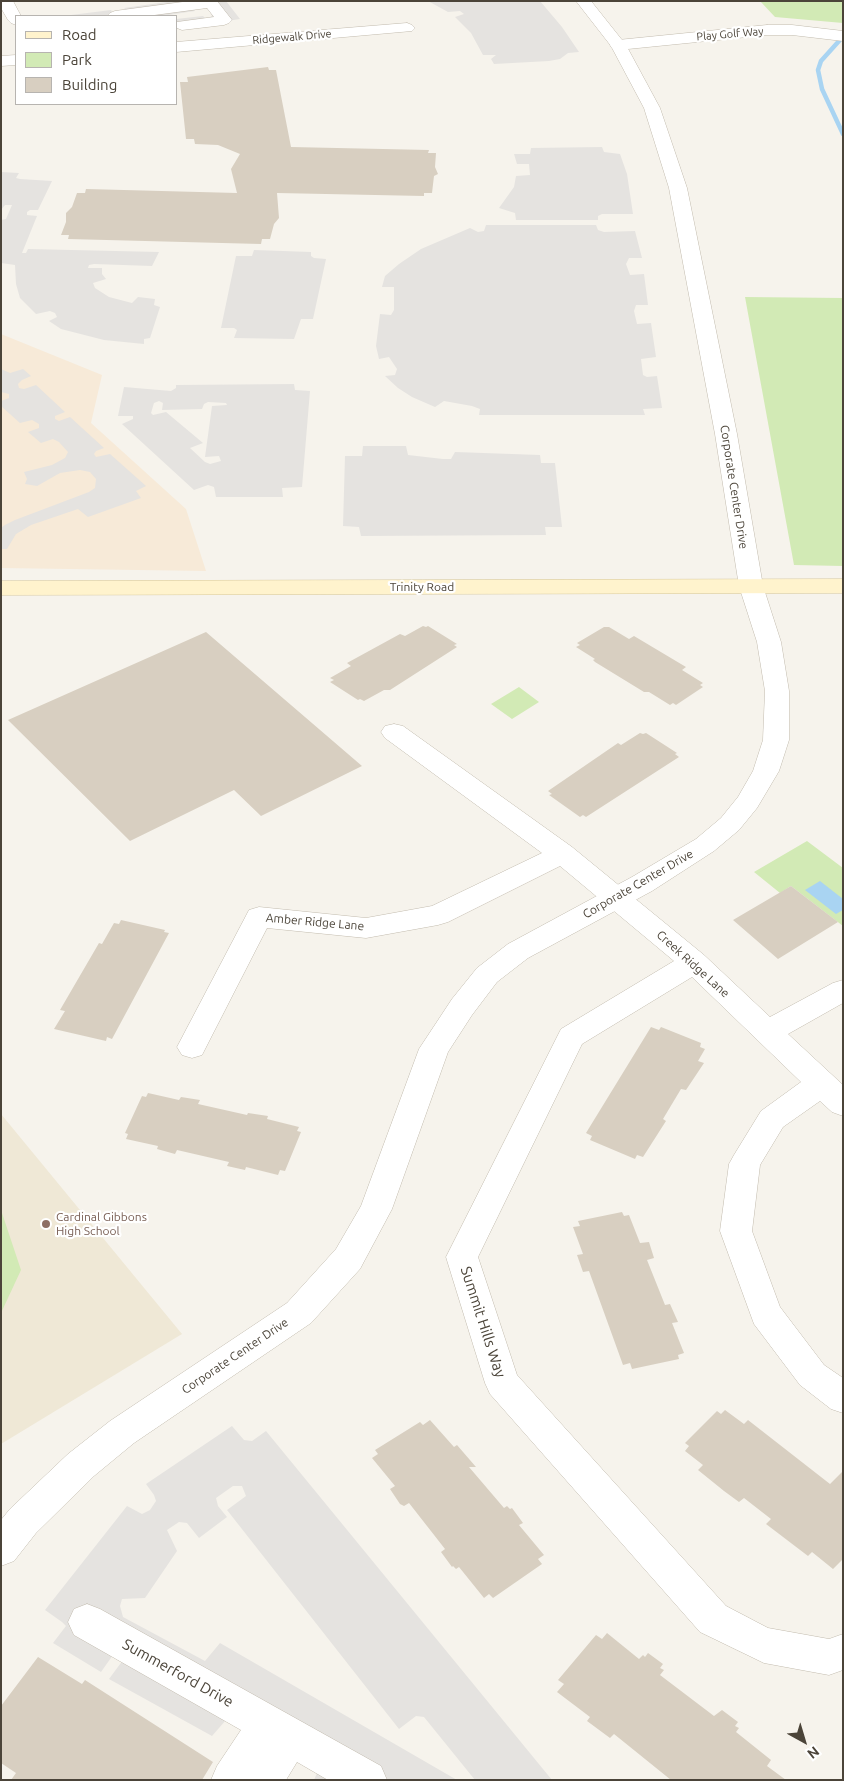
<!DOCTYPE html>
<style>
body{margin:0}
#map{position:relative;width:844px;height:1781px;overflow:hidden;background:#f6f3ec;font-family:Ubuntu,sans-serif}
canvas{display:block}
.frame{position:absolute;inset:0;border:2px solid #4b4439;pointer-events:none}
.legend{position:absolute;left:15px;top:15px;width:162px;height:90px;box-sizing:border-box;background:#fff;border:1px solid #b7b4b0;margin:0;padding:6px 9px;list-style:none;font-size:15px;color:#4b4439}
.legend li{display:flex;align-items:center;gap:10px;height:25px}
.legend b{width:25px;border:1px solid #b7b4b0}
.north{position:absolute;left:779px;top:1716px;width:50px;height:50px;-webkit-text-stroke:4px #fff;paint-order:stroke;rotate:141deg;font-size:14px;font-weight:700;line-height:20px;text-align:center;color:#4b4439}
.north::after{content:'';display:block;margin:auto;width:18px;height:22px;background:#4b4439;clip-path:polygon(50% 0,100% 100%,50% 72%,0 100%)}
</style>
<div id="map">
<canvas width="844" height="1781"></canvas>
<div class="frame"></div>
<ul class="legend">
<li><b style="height:6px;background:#fff3cd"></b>Road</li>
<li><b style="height:14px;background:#d2eab5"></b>Park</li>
<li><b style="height:14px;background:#d8cfc1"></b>Building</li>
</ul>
<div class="north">N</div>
</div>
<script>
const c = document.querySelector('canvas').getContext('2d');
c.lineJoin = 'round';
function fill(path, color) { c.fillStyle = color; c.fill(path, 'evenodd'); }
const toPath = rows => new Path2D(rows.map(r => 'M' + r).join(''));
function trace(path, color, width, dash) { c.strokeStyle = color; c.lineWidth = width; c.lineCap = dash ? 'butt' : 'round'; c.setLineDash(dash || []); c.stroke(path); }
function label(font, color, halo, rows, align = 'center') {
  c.font = font + ' Ubuntu,sans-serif'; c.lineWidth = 4.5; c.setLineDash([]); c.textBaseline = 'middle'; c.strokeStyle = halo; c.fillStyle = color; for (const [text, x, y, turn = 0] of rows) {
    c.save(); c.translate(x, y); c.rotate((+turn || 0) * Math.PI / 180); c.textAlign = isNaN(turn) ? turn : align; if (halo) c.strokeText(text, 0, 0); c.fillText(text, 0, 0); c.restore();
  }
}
const commercial = toPath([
 [1,334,102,375,91,423,186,509,206,571,1,568]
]);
const education = toPath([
 [1,1114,182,1334,1,1444]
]);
const green = toPath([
 [760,1,843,1,843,23,775,17],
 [745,297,843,298,843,566,794,565],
 [519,687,539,702,512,719,491,704],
 [807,841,843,868,843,926,791,886,780,893,754,872],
 [1,1210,21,1270,1,1313]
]);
const parking = toPath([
 [174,1,186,3,226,1,240,19,176,29,176,19,203,16,206,19,212,16,209,10,204,7,193,8,195,11,161,16,63,16,111,10,113,13,126,10,124,8],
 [428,1,540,1,562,27,579,52,568,53,560,59,549,61,494,64,491,59,496,55,483,55,471,33,455,17,464,14,460,11,448,12],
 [602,147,604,152,620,154,627,174,633,214,602,214,598,216,598,220,516,220,515,213,499,208,514,187,516,176,530,175,529,164,517,164,514,154,530,154,531,148],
 [1,172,19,173,16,178,20,179,52,181,38,210,30,210,27,212,27,215,37,216,22,253,26,253,28,249,159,252,152,266,94,264,89,265,88,268,102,268,102,274,106,279,93,283,95,288,109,297,132,303,138,297,155,299,154,305,160,307,150,338,144,339,144,344,104,340,61,329,49,321,57,317,55,313,50,311,36,314,20,298,16,284,15,265,1,263,1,220,6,219,12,205,5,205,1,210],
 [486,225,596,225,598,230,604,232,635,231,642,258,629,258,626,264,630,275,644,274,648,305,636,305,634,311,637,324,651,323,656,357,641,359,643,375,647,377,657,376,662,408,643,409,645,415,479,415,480,409,472,406,444,401,435,407,412,397,398,388,385,376,395,375,397,369,389,357,379,359,376,346,380,314,391,315,394,310,394,287,382,287,385,276,399,264,421,249,470,228,478,232,484,231],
 [254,250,311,252,311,256,314,258,326,259,313,319,301,319,294,339,234,338,237,330,234,328,221,328,236,256,252,256],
 [1,369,10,373,23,369,31,376,22,380,18,384,19,388,24,389,36,385,65,412,55,416,55,419,59,421,70,417,104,448,96,451,94,454,96,457,110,454,146,486,136,491,141,498,88,517,78,509,31,525,16,534,7,549,1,549,1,528,5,525,15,520,89,492,95,488,96,479,90,472,80,470,60,473,37,486,25,484,27,479,24,472,52,465,65,458,68,452,59,442,53,439,41,443,28,432,39,428,39,424,32,420,20,423,1,406,1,401,9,398,9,394,1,392],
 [294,384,295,390,310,391,302,487,282,488,283,497,216,497,214,487,208,485,194,490,122,424,133,419,133,416,118,416,124,387,171,391,176,388,176,385],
 [159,401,163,403,162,410,202,409,204,404,208,402,226,403,227,405,212,406,205,457,219,456,221,461,210,464,205,462,190,448,203,443,166,412,153,415,151,413,154,403],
 [363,446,406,446,408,455,443,459,451,459,455,452,540,455,541,463,555,463,562,527,545,527,546,535,361,536,359,527,343,526,345,456,362,456],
 [232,1426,244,1440,252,1441,266,1431,552,1780,475,1780,424,1717,416,1716,399,1729,227,1510,246,1496,242,1486,233,1486,216,1498,218,1506,227,1517,199,1538,187,1523,179,1522,167,1530,177,1551,145,1598,122,1599,120,1606,123,1617,205,1661,220,1643,457,1780,314,1780,317,1773,226,1720,212,1736,109,1679,126,1656,113,1655,101,1672,53,1643,66,1626,62,1622,45,1610,127,1506,142,1514,150,1510,156,1501,154,1495,146,1484]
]);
const water = toPath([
 [820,881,843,899,843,910,836,914,805,890]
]);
const stream = toPath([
 [839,41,821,61,818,70,822,89,843,134]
]);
const building = toPath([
 [268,67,269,70,276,70,291,147,429,150,428,153,436,153,435,167,438,174,434,176,432,193,424,193,424,196,277,193,279,218,274,224,270,239,262,239,261,244,68,239,69,235,61,235,66,222,66,213,72,207,77,193,85,193,86,189,237,193,231,169,240,154,218,145,195,144,194,139,186,139,180,82,188,82,187,77],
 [423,626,426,627,428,626,457,644,454,645,457,647,390,690,384,690,364,701,360,699,358,700,330,682,334,680,330,678,351,666,347,663,400,634,405,636],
 [604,627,609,627,629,639,634,636,686,667,682,670,703,683,700,685,703,687,676,705,673,703,670,705,649,692,644,692,595,662,593,660,595,659,576,647,580,645,577,643],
 [206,632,362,766,261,816,234,790,130,841,8,720],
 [640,733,643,734,646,733,677,753,675,754,679,757,586,817,583,815,580,817,549,795,552,794,548,791,618,743,621,745],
 [791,886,838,922,778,959,733,920],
 [121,920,165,930,164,932,169,933,112,1039,107,1037,106,1041,54,1029,65,1011,60,1010,99,943,102,944,114,923,119,924],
 [651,1027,659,1030,661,1027,701,1043,700,1047,705,1049,698,1061,704,1063,686,1090,681,1089,663,1119,666,1121,643,1157,637,1155,635,1159,590,1140,592,1136,586,1133],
 [148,1093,179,1100,181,1097,200,1100,198,1104,247,1115,248,1113,268,1116,267,1119,299,1127,297,1131,301,1132,285,1171,280,1170,278,1175,246,1167,245,1170,227,1166,229,1162,177,1150,175,1154,157,1149,158,1146,126,1139,128,1134,125,1133,142,1096,146,1097],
 [622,1212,624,1216,629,1215,640,1243,649,1242,654,1258,647,1260,665,1305,670,1304,678,1322,672,1323,684,1353,678,1355,679,1359,632,1369,630,1363,623,1365,589,1271,583,1272,577,1255,583,1254,573,1227,580,1226,578,1221],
 [725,1410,744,1424,748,1420,830,1484,843,1471,843,1559,833,1569,812,1552,808,1556,766,1524,771,1519,744,1498,739,1502,724,1491,698,1470,703,1465,685,1451,689,1446,685,1443,717,1411,721,1414],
 [430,1420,454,1447,457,1445,476,1467,469,1467,504,1508,507,1506,510,1509,512,1508,523,1523,519,1525,544,1555,538,1559,542,1564,493,1598,489,1594,484,1598,459,1567,456,1569,453,1566,452,1567,441,1552,445,1549,409,1503,404,1506,400,1504,390,1489,395,1486,372,1458,378,1454,375,1450,420,1422,423,1425],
 [607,1633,639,1659,643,1655,645,1657,648,1653,663,1664,660,1668,664,1670,660,1675,714,1716,722,1710,738,1722,735,1726,739,1728,736,1732,771,1760,767,1766,786,1780,671,1780,614,1734,610,1738,587,1721,590,1717,557,1692,564,1684,558,1680,596,1635,602,1639],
 [38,1657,82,1684,85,1680,213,1762,202,1780,11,1780,16,1773,1,1763,1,1706]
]);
const minor = toPath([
 [1,1,13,1,21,16,16,16,16,25,11,23,8,20,1,8,1,1],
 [190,1,217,1,232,20,229,23,224,25,182,30,177,28,177,22,214,17,207,8,147,16,107,16,110,13,115,11,190,1],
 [407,23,412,25,415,28,412,31,176,52,176,42,407,23],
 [767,25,792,25,843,31,843,41,792,35,767,35,618,50,612,48,610,45,612,42,618,40,767,25],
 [16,55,16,65,1,66,1,56,16,55],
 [394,724,403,726,572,847,704,955,770,1017,833,983,843,980,843,1003,788,1034,843,1085,843,1116,832,1112,820,1101,783,1127,760,1165,752,1231,780,1307,824,1365,843,1378,843,1413,831,1409,800,1385,754,1324,720,1231,729,1164,734,1155,761,1111,801,1082,692,977,582,1044,478,1257,517,1375,726,1606,768,1628,829,1639,843,1634,843,1670,829,1675,764,1663,700,1632,490,1394,485,1383,446,1257,561,1029,674,961,560,866,448,922,438,925,366,938,267,928,202,1055,192,1058,182,1055,177,1047,249,910,259,907,366,918,432,906,542,853,385,738,381,732,385,726,394,724],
 [87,1604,100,1609,381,1766,387,1780,328,1780,297,1762,286,1780,211,1780,217,1766,241,1730,74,1635,68,1622,74,1609,87,1604]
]);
const tertiary = toPath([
 [576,1,591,1,626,45,660,108,687,188,737,434,763,586,781,642,789,691,789,740,779,771,757,808,739,830,714,851,652,891,528,958,497,982,472,1015,448,1052,392,1209,360,1269,311,1323,134,1443,94,1476,36,1533,14,1561,1,1566,1,1520,10,1509,68,1454,110,1421,287,1303,336,1249,361,1206,419,1049,452,999,477,968,508,944,632,877,696,839,721,818,738,797,753,771,763,740,765,691,757,642,739,586,715,434,669,188,644,108,611,46,576,1]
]);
const secondary = toPath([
 [843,579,843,593,1,595,1,581,843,579]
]);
const markers = [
 [46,1224,5,"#8d6e63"]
];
const farStreetnames = [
 ["Play Golf Way",730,34,-5],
 ["Ridgewalk Drive",292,37,-5]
];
const streetNames = [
 ["Corporate Center Drive",734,487,81],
 ["Trinity Road",422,587],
 ["Corporate Center Drive",638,884,-30],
 ["Amber Ridge Lane",315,922,5],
 ["Creek Ridge Lane",693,964,42],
 ["Corporate Center Drive",235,1356,-34]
];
const educationNames = [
 ["Cardinal Gibbons",56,1217],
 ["High School",56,1231]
];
const nearStreetnames = [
 ["Summit Hills Way",483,1322,72],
 ["Summerford Drive",178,1673,29]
];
fill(commercial, '#f7ead8');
fill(education, '#efe8d6');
fill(green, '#d2eab5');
fill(parking, '#e5e3e0');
fill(water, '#a9d4f2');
trace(stream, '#a9d4f2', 4.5);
fill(building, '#d8cfc1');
trace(minor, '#c2bbae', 1);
trace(tertiary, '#c2bbae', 1);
trace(secondary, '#d6c79b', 1);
fill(minor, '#fff');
fill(tertiary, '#fff');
fill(secondary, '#fff3cd');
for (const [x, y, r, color] of markers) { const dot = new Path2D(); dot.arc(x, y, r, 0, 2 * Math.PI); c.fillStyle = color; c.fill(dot); trace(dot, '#fff', 2); }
label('11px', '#4b4439', '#fff', farStreetnames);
label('12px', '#4b4439', '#fff', streetNames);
label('12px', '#785e54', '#fff', educationNames, 'left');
label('15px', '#4b4439', '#fff', nearStreetnames);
</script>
